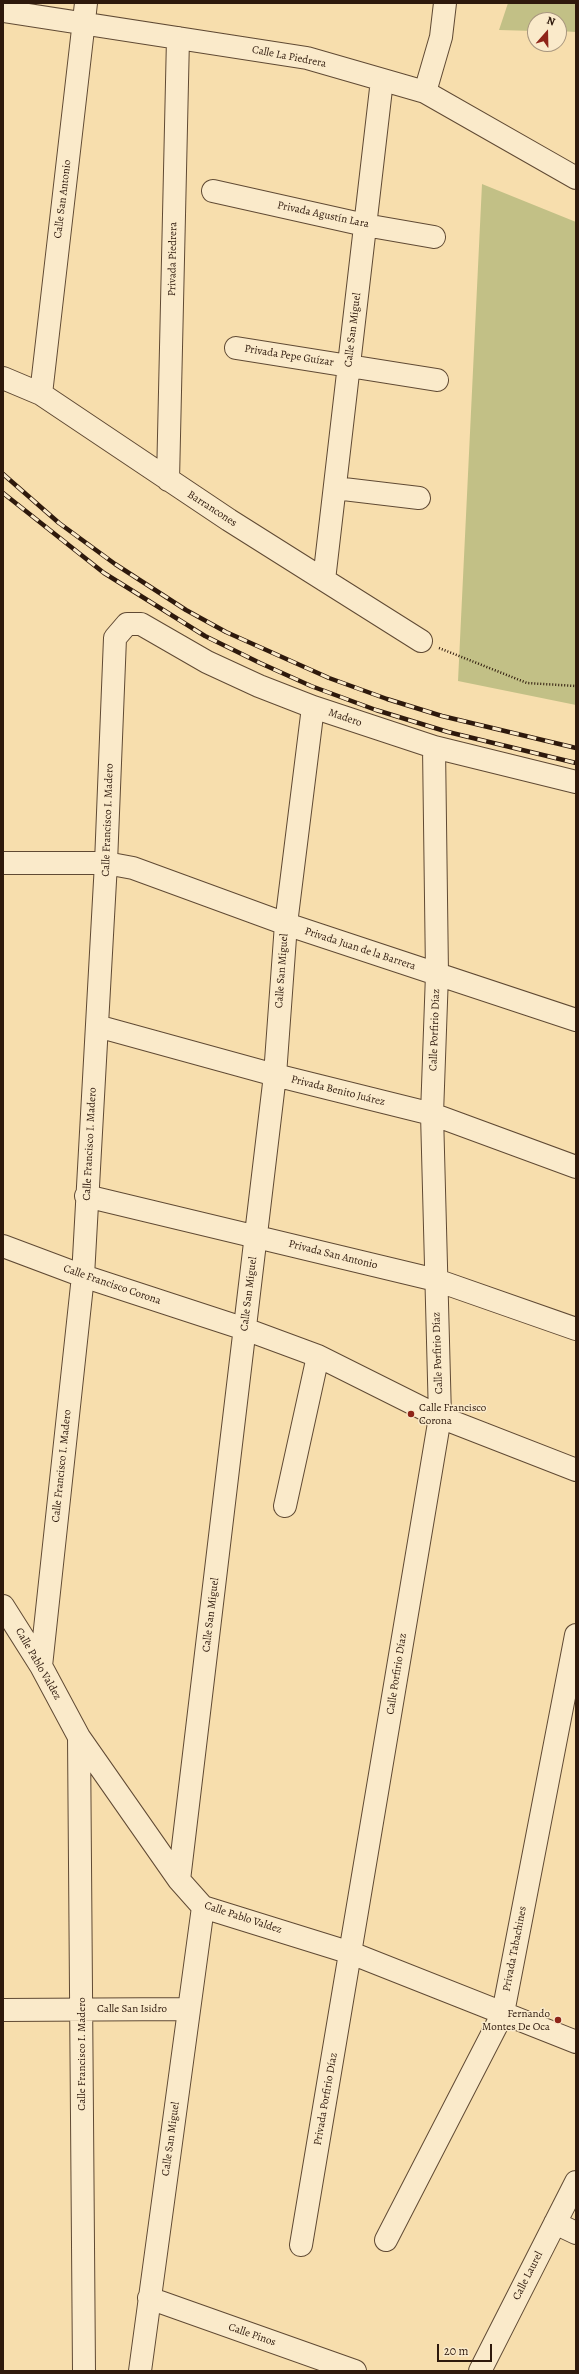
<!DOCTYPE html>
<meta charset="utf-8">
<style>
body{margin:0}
#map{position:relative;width:579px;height:2374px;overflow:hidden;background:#f7dead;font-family:Alegreya,serif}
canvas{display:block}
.frame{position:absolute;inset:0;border:4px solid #2e190c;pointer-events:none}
.north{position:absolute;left:527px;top:12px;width:40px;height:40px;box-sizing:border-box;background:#faeaca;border:1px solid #a8967e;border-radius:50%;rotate:20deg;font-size:11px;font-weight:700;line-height:16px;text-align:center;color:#2e190c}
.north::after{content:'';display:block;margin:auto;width:14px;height:18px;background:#8f2418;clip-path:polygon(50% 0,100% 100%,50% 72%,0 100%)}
.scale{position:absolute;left:437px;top:2344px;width:55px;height:18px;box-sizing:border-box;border:2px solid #2e190c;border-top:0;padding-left:5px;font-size:12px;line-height:14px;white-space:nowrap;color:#2e190c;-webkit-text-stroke:3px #faeaca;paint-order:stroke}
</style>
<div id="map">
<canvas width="579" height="2374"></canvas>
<div class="frame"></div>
<div class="north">N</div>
<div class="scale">20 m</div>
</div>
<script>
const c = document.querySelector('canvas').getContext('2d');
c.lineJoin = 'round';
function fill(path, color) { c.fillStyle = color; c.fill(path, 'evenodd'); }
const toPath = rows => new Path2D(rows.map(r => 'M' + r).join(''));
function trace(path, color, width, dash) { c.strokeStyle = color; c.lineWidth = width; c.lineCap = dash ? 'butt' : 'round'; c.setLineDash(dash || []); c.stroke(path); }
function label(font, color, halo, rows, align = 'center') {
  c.font = font + ' Alegreya,serif'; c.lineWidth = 3; c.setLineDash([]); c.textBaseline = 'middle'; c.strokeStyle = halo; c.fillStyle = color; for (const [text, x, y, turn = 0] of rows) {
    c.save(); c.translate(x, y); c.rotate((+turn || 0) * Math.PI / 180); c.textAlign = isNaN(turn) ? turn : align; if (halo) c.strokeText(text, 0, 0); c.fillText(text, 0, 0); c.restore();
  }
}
const green = toPath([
 [508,3,576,3,576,32,559,31,559,20,535,20,535,31,499,30],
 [482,184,576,222,576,705,458,681]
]);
const path = toPath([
 [439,648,527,683,576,686]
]);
const minor = toPath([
 [3,11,307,58,425,92,576,178],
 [425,92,441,37,445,3],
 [213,191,365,225,434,237],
 [236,348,437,380],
 [3,378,41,394,229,520,421,641],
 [41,394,86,3],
 [168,480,178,38],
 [335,488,419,498],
 [324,580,382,80],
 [3,863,106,863,133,868,286,924,576,1020],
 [97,1026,275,1075,432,1114,576,1167],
 [86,1196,436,1280,576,1329],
 [3,1246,83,1276,245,1329,318,1356,440,1417,576,1470],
 [285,1506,318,1356],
 [3,1606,41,1666,79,1737,179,1880,203,1907,351,1953,576,2042],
 [41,1666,83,1276,106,863,115,638,127,624,141,624,207,662,259,686,313,707,434,747,576,782],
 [79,1737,84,2371],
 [179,1880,275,1075,286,924,313,707],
 [3,2010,189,2009],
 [555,2223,576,2233],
 [386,2240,503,2013,576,1635],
 [301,2245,440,1417,432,1114,437,974,434,747],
 [149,2298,355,2371],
 [140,2371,203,1907],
 [480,2371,576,2182]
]);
const rail = toPath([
 [3,474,59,523,115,564,186,610,226,632,329,678,387,699,442,716,576,748],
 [3,493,104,573,205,636,260,663,311,686,376,710,448,732,576,763]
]);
const markers = [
 [411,1414,4,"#8f2418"],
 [558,2020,4,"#8f2418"]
];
const streetNames = [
 ["Calle La Piedrera",289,57,11],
 ["Calle San Antonio",63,199,-83],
 ["Privada Agustín Lara",323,215,12],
 ["Privada Piedrera",173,259,-89],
 ["Calle San Miguel",353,330,-83],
 ["Privada Pepe Guízar",289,356,9],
 ["Barrancones",212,509,33],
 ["Madero",345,718,19],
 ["Calle Francisco I. Madero",108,820,-88],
 ["Privada Juan de la Barrera",360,949,18],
 ["Calle San Miguel",282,971,-86],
 ["Calle Porfirio Díaz",435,1030,-88],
 ["Privada Benito Juárez",338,1091,14],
 ["Calle Francisco I. Madero",90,1144,-87],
 ["Privada San Antonio",333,1255,14],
 ["Calle Francisco Corona",112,1285,19],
 ["Calle San Miguel",249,1294,-83],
 ["Calle Porfirio Díaz",438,1353,-92],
 ["Calle Francisco I. Madero",62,1466,-84],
 ["Calle San Miguel",211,1615,-83],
 ["Calle Pablo Valdez",38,1664,60],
 ["Calle Porfirio Díaz",397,1674,-81],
 ["Calle Pablo Valdez",243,1918,18],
 ["Privada Tabachines",515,1949,-79],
 ["Calle San Isidro",132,2009],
 ["Calle Francisco I. Madero",82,2054,-90],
 ["Privada Porfirio Díaz",326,2099,-80],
 ["Calle San Miguel",171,2139,-82],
 ["Calle Laurel",528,2276,-63],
 ["Calle Pinos",252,2335,19]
];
const poiNames = [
 ["Calle Francisco",419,1408],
 ["Corona",419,1421],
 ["Fernando",550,2014,"right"],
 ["Montes De Oca",550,2027,"right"]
];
fill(green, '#c2c086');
trace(minor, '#604a34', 24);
trace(path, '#2e190c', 2.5, [1, 2]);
trace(minor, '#faeaca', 22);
trace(rail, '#2e190c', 4.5);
trace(rail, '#faeaca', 3, [9]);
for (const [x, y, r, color] of markers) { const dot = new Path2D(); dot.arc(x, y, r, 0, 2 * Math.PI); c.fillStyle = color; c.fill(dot); trace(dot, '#faeaca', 1.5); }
label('11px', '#2e190c', '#faeaca', streetNames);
label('11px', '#2e190c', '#faeaca', poiNames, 'left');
</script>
